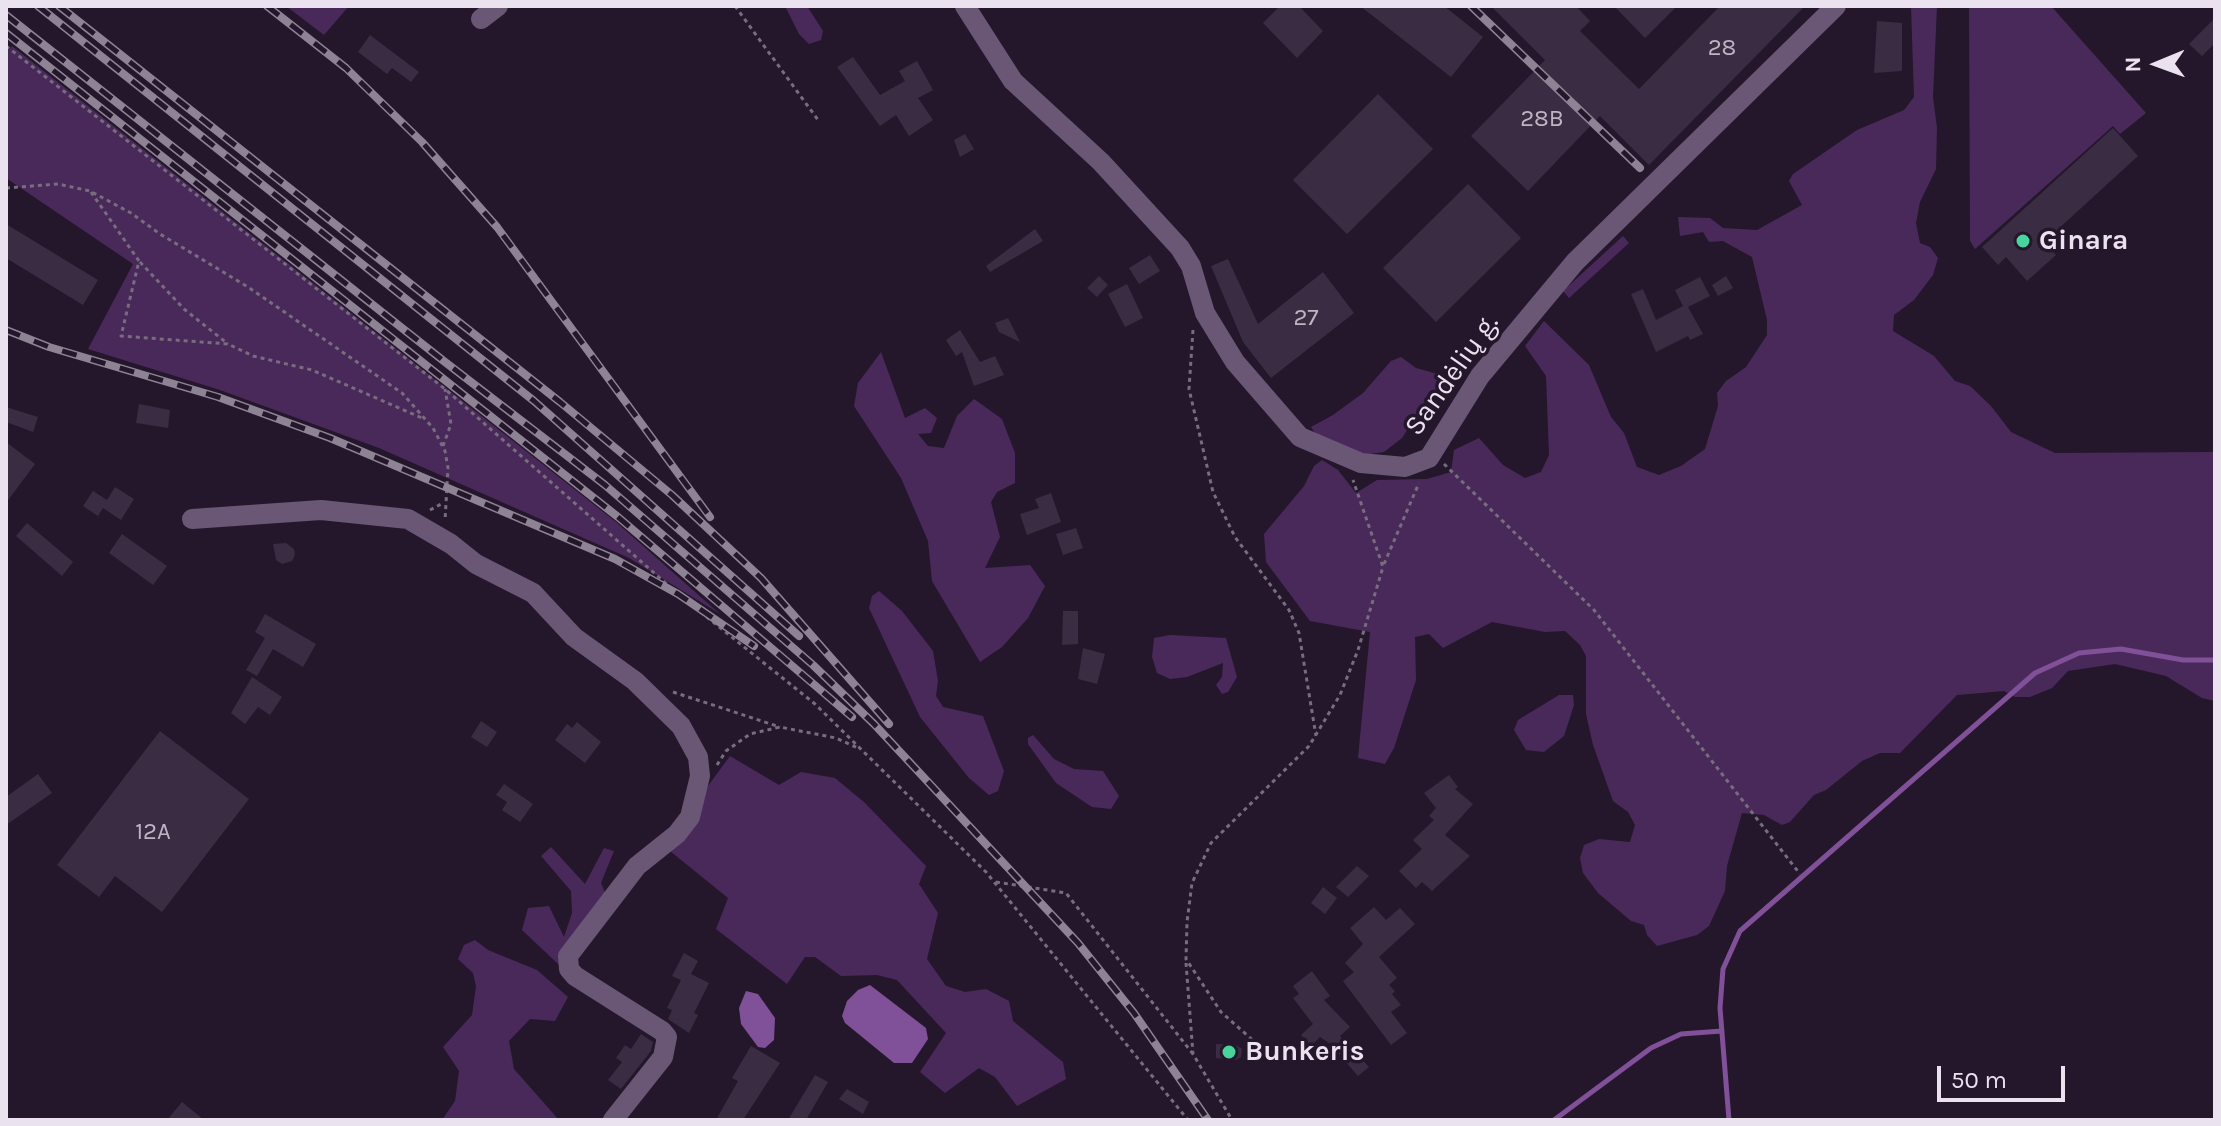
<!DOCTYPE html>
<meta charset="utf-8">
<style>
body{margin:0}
#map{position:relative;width:2221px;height:1126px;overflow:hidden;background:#24172b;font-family:Karla,sans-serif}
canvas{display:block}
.frame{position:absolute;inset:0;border:8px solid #ebe2f0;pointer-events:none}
.north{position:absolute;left:2117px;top:24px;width:80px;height:80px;-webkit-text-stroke:6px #24172b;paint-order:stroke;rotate:269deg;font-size:22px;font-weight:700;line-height:32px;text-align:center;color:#ebe2f0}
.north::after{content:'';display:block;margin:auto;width:28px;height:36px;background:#ebe2f0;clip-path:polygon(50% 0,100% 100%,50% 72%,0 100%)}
.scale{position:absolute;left:1937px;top:1066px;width:128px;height:36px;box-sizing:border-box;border:4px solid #ebe2f0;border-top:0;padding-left:10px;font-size:24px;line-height:28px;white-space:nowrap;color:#ebe2f0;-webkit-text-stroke:6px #24172b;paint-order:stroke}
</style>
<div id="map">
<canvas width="2221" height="1126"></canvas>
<div class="frame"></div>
<div class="north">N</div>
<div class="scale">50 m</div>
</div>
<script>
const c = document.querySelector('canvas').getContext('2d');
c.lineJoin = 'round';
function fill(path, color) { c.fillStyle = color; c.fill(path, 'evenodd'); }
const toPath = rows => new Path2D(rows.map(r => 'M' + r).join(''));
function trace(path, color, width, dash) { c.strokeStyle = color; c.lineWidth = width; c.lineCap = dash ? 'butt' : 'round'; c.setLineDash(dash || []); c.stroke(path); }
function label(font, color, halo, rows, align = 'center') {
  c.font = font + ' Karla,sans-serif'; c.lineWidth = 7; c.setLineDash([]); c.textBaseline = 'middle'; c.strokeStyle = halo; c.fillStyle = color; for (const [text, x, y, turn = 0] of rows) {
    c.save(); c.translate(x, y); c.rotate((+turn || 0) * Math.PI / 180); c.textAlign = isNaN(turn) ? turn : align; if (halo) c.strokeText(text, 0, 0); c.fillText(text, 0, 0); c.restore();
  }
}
const green = toPath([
 [286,6,349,6,324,35],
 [785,6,807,6,823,31,821,40,809,44,799,34],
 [1911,6,1937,6,1933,97,1937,128,1936,169,1920,202,1916,223,1920,243,1930,247,1938,258,1933,275,1914,300,1894,315,1893,331,1934,356,1955,381,1970,386,1991,406,2011,432,2055,453,2215,452,2215,701,2202,698,2166,676,2115,664,2068,671,2052,688,2030,697,2015,697,2004,691,1957,695,1900,753,1880,753,1862,761,1826,790,1814,795,1790,822,1782,825,1764,815,1742,813,1727,866,1725,891,1709,926,1697,935,1657,946,1647,935,1644,925,1631,921,1598,893,1583,873,1580,858,1584,845,1599,839,1630,842,1635,825,1628,812,1613,801,1593,745,1586,714,1586,656,1580,645,1565,631,1545,632,1492,622,1443,648,1429,634,1415,637,1416,680,1394,748,1385,764,1358,758,1370,632,1310,621,1266,562,1264,534,1304,486,1314,466,1322,460,1338,470,1356,493,1377,480,1427,479,1451,472,1454,450,1479,438,1503,465,1525,478,1541,472,1549,455,1546,376,1525,346,1544,321,1589,365,1611,417,1624,433,1637,467,1659,475,1681,466,1705,449,1718,406,1717,393,1726,381,1746,367,1767,335,1767,320,1752,257,1723,241,1709,242,1703,232,1680,236,1678,217,1710,218,1723,228,1757,230,1802,205,1789,181,1793,174,1857,130,1904,110,1914,97],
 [1969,6,2051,6,2146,113,2120,134,2113,126,1975,249,1970,241],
 [12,46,616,522,720,614,629,558,379,448,220,390,88,349,133,264,6,178,6,53],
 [1623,236,1629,243,1569,298,1563,291],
 [881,352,905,418,925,408,937,418,931,433,918,434,928,446,944,448,957,416,974,399,1002,419,1015,453,1015,483,997,492,991,502,1000,537,985,568,1030,565,1045,586,1028,618,1002,647,980,662,932,581,928,541,901,478,854,406,858,383],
 [1401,357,1416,368,1452,378,1448,390,1433,391,1402,438,1384,452,1362,455,1316,435,1311,427,1333,415,1363,393,1391,361],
 [879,591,902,611,933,651,938,681,936,696,943,707,983,716,1004,771,998,791,989,795,969,778,920,717,869,608,872,596],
 [1170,635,1226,638,1237,677,1228,692,1222,694,1216,685,1222,677,1223,663,1187,677,1170,679,1157,673,1152,657,1154,638],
 [1559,695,1573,695,1574,705,1564,736,1544,752,1526,750,1514,730,1518,720],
 [1033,735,1054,759,1074,769,1103,771,1119,796,1111,809,1092,807,1056,783,1028,744,1028,738],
 [730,756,779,785,801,772,835,778,865,803,926,866,919,884,938,913,927,959,946,986,965,992,986,989,1009,1001,1013,1021,1063,1062,1066,1079,1017,1106,995,1077,979,1068,945,1093,920,1072,946,1033,897,980,877,975,841,976,815,957,805,957,787,984,716,929,728,898,670,851,702,794],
 [551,847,585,884,604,848,614,851,601,883,611,906,573,962,574,979,522,930,528,908,549,906,564,937,572,913,571,891,541,856],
 [475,940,488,950,537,970,568,997,555,1021,530,1019,509,1041,514,1069,559,1120,442,1120,455,1101,459,1071,443,1047,472,1015,476,986,473,973,458,959,464,945]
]);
const water = toPath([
 [870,985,926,1028,928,1039,912,1063,894,1063,845,1023,842,1016,847,1001,858,990],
 [746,991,758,994,775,1018,774,1040,765,1048,758,1047,741,1024,739,1008]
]);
const stream = toPath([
 [1554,1120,1651,1048,1681,1034,1722,1031],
 [1729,1120,1720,1008,1723,969,1740,931,2035,673,2079,653,2121,649,2183,660,2215,660]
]);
const building = toPath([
 [1280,6,1299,6,1323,31,1297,58,1263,23],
 [1360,6,1444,6,1483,37,1451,77],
 [1491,6,1576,6,1590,21,1580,31,1639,89,1720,6,1805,6,1649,165,1600,116,1528,191,1471,136,1545,60],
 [1614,6,1677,6,1645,38],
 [2215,18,2215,43,2202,56,2189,44],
 [1877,21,1902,23,1902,71,1874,73],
 [370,35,419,72,411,82,392,68,387,74,358,52],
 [853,57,880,95,905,81,899,71,917,61,933,90,918,98,933,120,909,136,896,115,880,126,837,67],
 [1378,94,1433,149,1347,234,1293,180],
 [2113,128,2138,156,2044,242,2056,255,2027,281,2006,257,1998,265,1982,247],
 [965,134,974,149,960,157,954,140],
 [1468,184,1521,238,1436,322,1383,268],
 [6,224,98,280,83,305,6,258],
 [1035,229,1043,241,990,272,986,266],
 [1150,255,1160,271,1139,284,1129,268],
 [1228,259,1258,324,1323,272,1354,313,1271,378,1243,342,1211,266],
 [1099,276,1108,285,1097,297,1087,288],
 [1726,276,1733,288,1718,296,1712,285],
 [1700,277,1710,296,1688,307,1703,334,1690,340,1688,336,1656,352,1631,294,1643,289,1656,320,1683,306,1675,290],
 [1127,284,1143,318,1125,327,1108,294],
 [1008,318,1020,342,999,332,995,323],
 [960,330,980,362,995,356,1004,375,974,386,962,352,956,356,946,340],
 [139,404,170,410,168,428,136,423],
 [6,407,38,417,33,432,6,422],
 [6,442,35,464,6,503],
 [115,487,134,499,121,520,103,508,98,516,83,506,93,491,107,500],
 [1051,493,1061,522,1027,535,1020,514,1039,508,1035,499],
 [27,523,73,562,62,576,16,536],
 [1076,528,1083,548,1063,555,1056,534],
 [122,534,167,566,153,585,109,553],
 [286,543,294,549,295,555,292,561,282,564,276,560,273,544],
 [1063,611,1078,611,1078,644,1062,645],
 [265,614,316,644,303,667,273,649,257,676,246,670,265,638,255,632],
 [1083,648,1105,654,1097,684,1078,679],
 [252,677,282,697,270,715,258,707,245,724,231,713],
 [481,721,497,732,487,747,471,737],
 [577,722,601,742,585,763,555,740,567,724,572,728],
 [160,731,249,799,162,912,115,876,99,897,57,865],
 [38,774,52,793,6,825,6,797],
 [1449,775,1458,787,1455,789,1473,804,1445,835,1470,856,1432,891,1422,882,1416,888,1399,871,1422,849,1413,840,1434,820,1429,816,1436,808,1424,793],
 [504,784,533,804,520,822,502,810,507,802,496,795],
 [1357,866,1369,876,1348,897,1336,887],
 [1323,887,1337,898,1325,914,1311,903],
 [1374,907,1386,920,1400,908,1415,924,1379,957,1397,978,1389,985,1395,991,1392,994,1401,1005,1391,1012,1407,1033,1391,1045,1343,981,1354,972,1345,963,1363,944,1350,928],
 [684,953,698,961,691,974,709,983,694,1013,698,1015,689,1033,668,1019,672,1010,667,1008,681,980,672,976],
 [1312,971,1330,996,1324,1000,1350,1027,1340,1036,1369,1067,1358,1076,1329,1043,1320,1037,1311,1046,1301,1035,1313,1024,1293,998,1299,994,1293,986],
 [641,1034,653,1042,651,1051,621,1089,608,1080,622,1062,616,1058,625,1045,631,1049],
 [1216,1044,1236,1045,1242,1049,1241,1057,1236,1060,1216,1058],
 [751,1046,780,1063,743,1120,716,1120,738,1081,732,1078],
 [815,1075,828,1082,806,1120,788,1120],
 [847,1089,869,1102,863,1114,839,1099],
 [182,1102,204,1120,167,1120]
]);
const path = toPath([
 [735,6,818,120],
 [6,46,445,389,678,594,815,704,986,872,1188,1120],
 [6,188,58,184,90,191,131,213,160,234,248,287,402,393,433,428,445,451,448,468,445,521],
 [91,192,139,261,121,336,228,344,253,356,312,370,422,418],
 [140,262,184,309,228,344],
 [1193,330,1189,389,1213,492,1235,537,1289,610,1299,633,1316,736],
 [443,446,451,424,445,389],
 [1444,464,1594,610,1800,874],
 [430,510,443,503],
 [1384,564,1419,483],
 [673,692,780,727],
 [717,765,726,751,750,734,780,727,836,738,860,749],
 [996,882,1066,893,1193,1054],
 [1186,963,1193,1054,1232,1120],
 [1290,1047,1272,1048,1257,1044,1221,1012,1186,959,1187,922,1192,883,1211,843,1309,746,1340,695,1358,650,1383,567,1353,480]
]);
const minor = toPath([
 [965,6,1013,81,1101,162,1180,248,1191,266,1205,313,1235,362,1300,437,1361,463,1405,467,1429,458,1480,376,1575,262,1836,6],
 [481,19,498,6],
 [192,519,321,510,408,519,451,544,476,564,533,593,574,637,635,681,681,726,698,757,700,776,690,817,677,834,637,866,568,956,569,969,575,976,662,1031,667,1037,663,1057,613,1120]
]);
const rail = toPath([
 [38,6,534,401,799,636],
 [59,6,560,402,672,495,761,578,889,724],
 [267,6,346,68,422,142,497,227,710,517],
 [1471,6,1640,168],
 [6,15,445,362,605,485,813,665,874,724,1078,943,1134,1013,1208,1120],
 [6,33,618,517,852,717],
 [6,330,49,347,218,397,330,438,615,559,678,594,754,646]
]);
const markers = [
 [2023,241,8,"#48d49d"],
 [1229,1052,8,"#48d49d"]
];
const numberNames = [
 ["28",1722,48],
 ["28B",1542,119],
 ["27",1306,318],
 ["12A",153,832]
];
const poiNames = [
 ["Ginara",2039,241],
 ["Bunkeris",1245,1052]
];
const streetNames = [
 ["Sandėlių g.",1452,375,-55]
];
fill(green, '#49295a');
fill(water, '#805098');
trace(stream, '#805098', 5);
fill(building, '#3a2c42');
trace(path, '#786d7e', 3, [4, 4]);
trace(minor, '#6a5675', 20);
trace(rail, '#8e8394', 8);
trace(rail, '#24172b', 5, [15]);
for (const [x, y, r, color] of markers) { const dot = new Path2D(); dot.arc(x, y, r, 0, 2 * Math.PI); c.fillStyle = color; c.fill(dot); trace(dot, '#24172b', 3); }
label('24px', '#bfb4c4', null, numberNames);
label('bold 28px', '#ebe2f0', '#24172b', poiNames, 'left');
label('28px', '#ebe2f0', '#24172b', streetNames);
</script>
